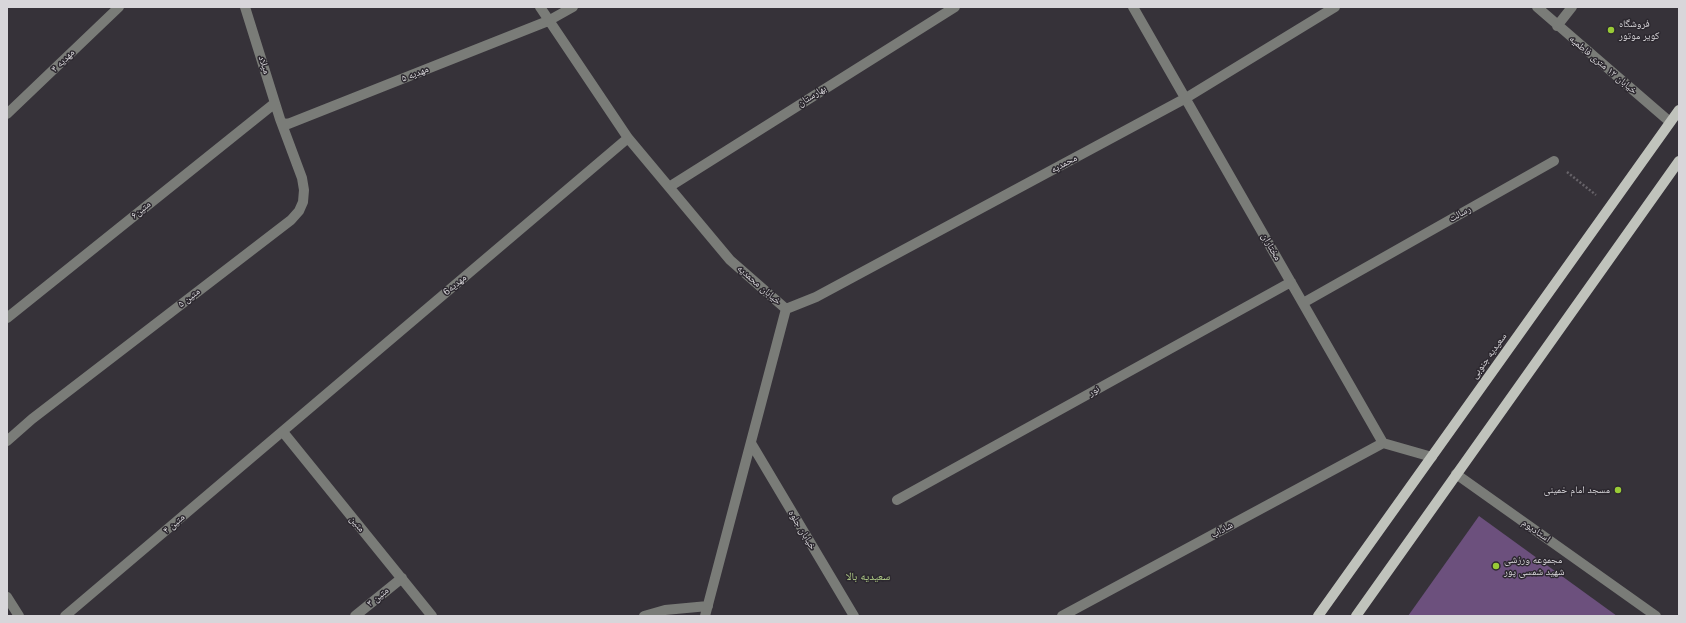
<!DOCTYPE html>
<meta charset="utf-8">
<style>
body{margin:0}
#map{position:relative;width:1686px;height:623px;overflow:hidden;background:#363239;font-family:Helvetica,sans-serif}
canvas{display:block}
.frame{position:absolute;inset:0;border:8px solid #d8d6da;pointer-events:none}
</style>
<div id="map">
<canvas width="1686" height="623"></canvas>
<div class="frame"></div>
</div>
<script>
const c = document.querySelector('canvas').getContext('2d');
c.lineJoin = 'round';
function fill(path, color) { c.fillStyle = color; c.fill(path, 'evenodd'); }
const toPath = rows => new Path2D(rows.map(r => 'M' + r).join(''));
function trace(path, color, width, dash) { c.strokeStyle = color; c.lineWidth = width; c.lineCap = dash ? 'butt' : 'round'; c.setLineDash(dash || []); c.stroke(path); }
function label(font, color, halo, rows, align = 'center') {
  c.font = font + ' Helvetica,"Noto Naskh Arabic",sans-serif'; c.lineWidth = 3; c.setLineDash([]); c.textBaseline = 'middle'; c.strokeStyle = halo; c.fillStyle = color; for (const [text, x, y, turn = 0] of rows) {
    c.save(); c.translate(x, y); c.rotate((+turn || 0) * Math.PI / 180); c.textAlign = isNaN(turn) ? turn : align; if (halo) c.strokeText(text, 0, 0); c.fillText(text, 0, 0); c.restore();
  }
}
const green = toPath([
 [1479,516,1617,616,1408,616]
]);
const path = toPath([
 [1567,172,1596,195]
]);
const minor = toPath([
 [540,7,628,138,730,260,786,309],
 [1133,7,1383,443,1432,457],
 [1537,7,1670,122],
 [1557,26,1572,7],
 [7,114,119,7],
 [282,123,288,124,548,21,573,7],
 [669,187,955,7],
 [1303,303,1554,161],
 [786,309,816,297,1186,98,1335,7],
 [7,318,275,103],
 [283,432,432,616],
 [7,441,32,419,291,220,299,211,303,202,304,190,302,178,280,119,245,7],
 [751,443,854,616],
 [1456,474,1656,616],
 [897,500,1291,282],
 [7,597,19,616],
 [65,616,628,138],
 [355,616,402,578],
 [644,616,665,610,708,606],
 [705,616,786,309],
 [1062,616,1383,443]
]);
const major = toPath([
 [1318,616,1679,110],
 [1356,616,1679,161]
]);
const markers = [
 [1611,30,4,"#99cb36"],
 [1618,490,4,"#99cb36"],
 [1496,566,4,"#99cb36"]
];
const poiNames = [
 ["فروشگاه",1619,24],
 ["کویر موتور",1619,36],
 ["مسجد امام خمینی",1610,490,"right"],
 ["مجموعه ورزشی",1504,560],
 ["شهید شمسی پور",1504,572]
];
const streetNames = [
 ["مهدیه ۴",63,61,-44],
 ["میلاد",264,65,72],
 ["خیابان ۱۲ متری فاطمیه",1603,65,40],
 ["مهدیه ۵",415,74,-22],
 ["بهارستان",812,96,-32],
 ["محمدیه",1064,164,-28],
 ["متین۶",141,210,-39],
 ["رسالت",1460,214,-29],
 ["مختاران",1271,247,60],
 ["مهدیه6",455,285,-40],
 ["خیابان محمدیه",759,285,41],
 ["متین ۵",189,298,-38],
 ["سعیدیه جنوبی",1489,356,-54],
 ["نور",1094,391,-29],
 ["متین ۴",174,524,-40],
 ["متین",357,524,51],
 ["خیابان جلوه",802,530,59],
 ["شاداب",1222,530,-28],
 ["استادیوم",1536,531,35],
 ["متین ۳",378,597,-39]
];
const neighbourhoodNames = [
 ["سعيدیه بالا",868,577]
];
fill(green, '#6c507d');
trace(path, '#676369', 2.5, [2, 2]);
trace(minor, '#7a7c78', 10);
trace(major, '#c0c3bc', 10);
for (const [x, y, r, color] of markers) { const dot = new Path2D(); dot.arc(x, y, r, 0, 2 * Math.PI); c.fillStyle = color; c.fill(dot); trace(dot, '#2c282f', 1.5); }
label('10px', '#d8d6da', '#2c282f', poiNames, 'left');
label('10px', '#d8d6da', '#2c282f', streetNames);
label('11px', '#b3d089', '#2c282f', neighbourhoodNames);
</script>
